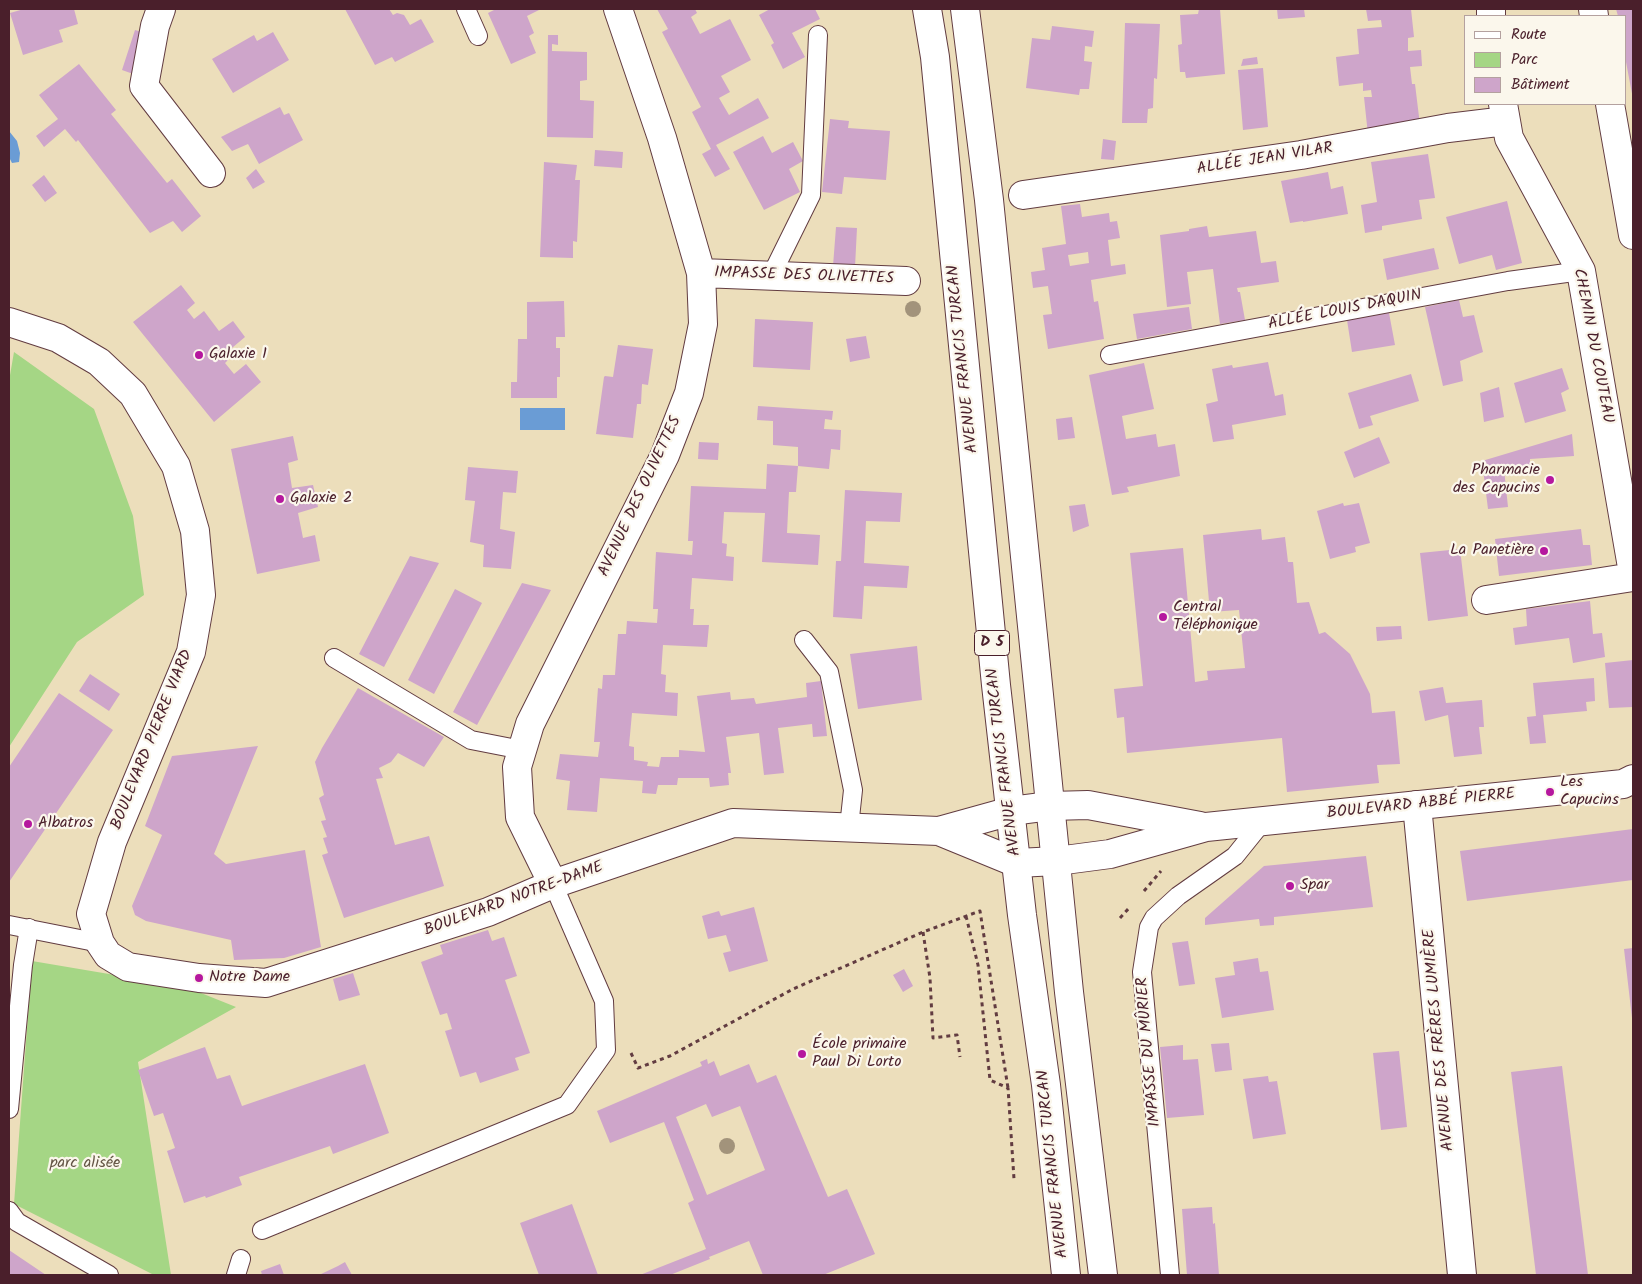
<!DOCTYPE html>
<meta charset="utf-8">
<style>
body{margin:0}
#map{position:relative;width:1642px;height:1284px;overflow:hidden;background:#ecdebb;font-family:Kalam,sans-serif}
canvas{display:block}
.frame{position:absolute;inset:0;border:10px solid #4a1f2b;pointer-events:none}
.legend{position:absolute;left:1464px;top:15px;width:162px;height:90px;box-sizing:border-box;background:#fbf7ec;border:1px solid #b4a19f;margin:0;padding:6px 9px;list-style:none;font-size:15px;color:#4a1f2b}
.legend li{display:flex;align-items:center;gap:10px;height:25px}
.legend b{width:25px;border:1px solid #b4a19f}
</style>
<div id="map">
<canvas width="1642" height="1284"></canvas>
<div class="frame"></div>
<ul class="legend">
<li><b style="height:6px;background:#fff"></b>Route</li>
<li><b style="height:14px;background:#a5d685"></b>Parc</li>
<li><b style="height:14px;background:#cea5ca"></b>Bâtiment</li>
</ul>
</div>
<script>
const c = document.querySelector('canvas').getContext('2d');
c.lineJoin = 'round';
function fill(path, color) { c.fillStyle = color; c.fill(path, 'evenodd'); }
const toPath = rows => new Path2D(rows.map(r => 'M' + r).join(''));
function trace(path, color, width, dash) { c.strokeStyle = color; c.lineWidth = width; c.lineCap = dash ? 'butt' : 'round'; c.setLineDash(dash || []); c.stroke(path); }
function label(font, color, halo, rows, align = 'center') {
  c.font = font + ' Kalam,sans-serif'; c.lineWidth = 4.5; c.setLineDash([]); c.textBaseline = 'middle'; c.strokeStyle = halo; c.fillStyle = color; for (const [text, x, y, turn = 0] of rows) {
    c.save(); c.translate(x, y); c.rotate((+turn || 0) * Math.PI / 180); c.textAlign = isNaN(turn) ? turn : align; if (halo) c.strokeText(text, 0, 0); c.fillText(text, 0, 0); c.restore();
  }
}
const green = toPath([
 [14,352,94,409,133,516,144,595,77,642,9,747,9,381],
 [32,961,186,987,236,1007,138,1062,171,1275,154,1275,14,1204]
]);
const water = toPath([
 [9,131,17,141,20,153,19,162,12,163,9,157],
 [520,408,565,408,565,430,520,430]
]);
const building = toPath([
 [24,9,74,9,78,24,59,30,63,42,23,55,10,13],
 [345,9,389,9,393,15,397,13,404,15,410,25,421,19,434,42,395,62,392,57,375,65],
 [496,9,541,9,527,16,534,33,529,36,536,53,511,64,488,13],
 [657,9,695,9,697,13,691,17,700,34,730,19,751,60,721,76,730,92,719,98,729,115,758,98,769,118,716,145,730,169,715,177,702,154,711,149,692,112,701,107,662,32,668,29],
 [770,9,815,9,820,19,792,33,805,57,783,69,771,45,774,43,759,15],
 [1199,9,1220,9,1225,74,1186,78,1185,72,1180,72,1178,45,1182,44,1180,15,1198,14],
 [1277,9,1304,9,1305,17,1278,19],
 [1366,9,1411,9,1414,37,1408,38,1408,51,1421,50,1422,66,1410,67,1412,84,1415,84,1420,125,1406,122,1379,127,1381,132,1368,135,1364,97,1372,97,1371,90,1363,91,1363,83,1339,86,1336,57,1359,54,1357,29,1382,27,1381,20,1368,21],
 [1616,9,1633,9,1633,99,1626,62,1626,16,1618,16],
 [1125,23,1160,24,1157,79,1154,78,1153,108,1148,109,1147,123,1122,123],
 [1052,26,1094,31,1092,47,1085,46,1084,61,1092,62,1089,89,1080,89,1079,95,1026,88,1032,38,1050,40],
 [135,30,149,34,136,75,122,70],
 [273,32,289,60,233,93,212,59,254,35,257,41],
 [548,35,558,35,558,45,552,44,552,51,587,52,587,80,580,81,580,100,594,101,593,138,547,137],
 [1257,57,1258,64,1241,66,1243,59],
 [79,64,116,110,111,114,167,183,172,179,201,216,182,232,173,221,150,233,78,140,76,142,65,129,44,147,36,136,58,119,39,95],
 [1263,68,1268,127,1243,130,1238,70],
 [280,107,284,115,289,113,303,140,259,164,248,144,232,151,221,137],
 [830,119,849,121,848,128,890,131,886,180,844,177,842,194,822,192],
 [763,136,772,153,793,142,803,161,789,169,800,192,764,210,733,152],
 [1103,139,1116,141,1114,160,1101,159],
 [595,150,623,152,622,168,594,166],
 [1428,154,1435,198,1419,200,1422,219,1382,226,1382,230,1365,233,1361,205,1377,202,1371,162],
 [544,162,577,165,575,180,580,180,577,242,573,241,573,258,540,257],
 [256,169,265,182,253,189,246,178],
 [1328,172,1331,189,1343,186,1348,214,1303,222,1303,221,1290,223,1281,181],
 [44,175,57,193,45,202,32,185],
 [1507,201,1522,263,1496,270,1492,255,1459,264,1446,217],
 [1080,204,1082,217,1109,213,1110,222,1117,221,1120,238,1108,240,1111,266,1125,264,1126,274,1091,280,1094,302,1098,301,1104,339,1048,349,1043,315,1052,314,1048,286,1033,288,1031,272,1045,270,1042,248,1066,244,1061,206],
 [1088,252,1089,263,1070,266,1068,255],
 [1207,226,1209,237,1256,231,1261,263,1276,261,1279,282,1237,288,1238,292,1240,292,1245,320,1220,324,1213,269,1187,272,1191,304,1167,307,1160,235,1189,231,1189,229],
 [836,227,857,228,855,267,833,266],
 [1434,248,1439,269,1387,280,1383,259],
 [181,285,195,303,187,310,194,319,204,311,219,331,233,321,245,337,226,353,230,358,225,363,234,374,246,364,261,382,214,422,133,322],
 [1459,300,1463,317,1474,315,1483,352,1460,361,1463,381,1443,386,1425,307],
 [564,301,565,337,556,337,556,348,560,348,560,377,557,377,557,398,511,398,511,382,517,382,518,339,527,339,527,302],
 [1189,307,1192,329,1137,339,1133,314],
 [1389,313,1395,345,1352,352,1347,320],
 [755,319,813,322,810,370,753,367],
 [866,336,870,358,850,362,846,339],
 [618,345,653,349,648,385,642,384,641,404,637,404,633,438,596,434,604,377,605,376,613,377],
 [1268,362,1275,396,1283,394,1286,415,1232,425,1234,439,1213,442,1206,404,1218,401,1212,369,1232,365,1233,368],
 [1144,363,1154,409,1122,416,1126,439,1156,434,1158,447,1175,444,1180,476,1127,487,1129,492,1112,495,1089,375],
 [1562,368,1569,389,1561,393,1566,411,1525,423,1514,383],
 [1411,374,1419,401,1370,416,1373,425,1359,429,1348,393],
 [1499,387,1504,417,1484,422,1480,393],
 [758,406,833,411,832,420,825,419,824,429,841,430,840,450,831,449,829,469,798,466,796,492,789,492,787,533,820,535,818,565,762,562,765,513,724,512,722,543,727,544,726,556,734,557,733,581,692,578,690,609,694,609,693,625,709,625,707,647,663,645,661,674,666,675,665,692,678,693,677,716,632,713,629,746,634,747,634,760,648,762,647,766,659,767,661,757,679,757,679,750,705,752,697,696,730,692,731,700,754,698,756,704,807,697,806,683,821,681,827,736,813,737,812,724,778,728,784,773,764,775,759,733,726,737,731,773,728,773,729,785,710,787,709,778,678,778,677,785,658,785,656,794,642,793,643,781,600,778,597,812,567,810,570,781,556,779,560,754,598,757,600,742,594,742,598,688,602,689,603,675,615,675,618,634,626,634,627,621,657,623,658,609,653,609,656,552,692,555,693,541,688,541,691,486,766,489,767,464,798,466,798,447,773,445,773,421,757,420],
 [1072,417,1075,438,1058,440,1056,419],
 [1572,434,1574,456,1530,459,1530,466,1504,469,1508,507,1488,509,1482,461],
 [293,436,298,460,288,463,292,488,313,485,318,507,298,513,303,538,315,535,320,561,257,574,231,449],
 [1379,437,1390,463,1354,478,1344,452],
 [699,442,719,443,718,460,698,459],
 [468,467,518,471,516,493,503,492,500,529,515,532,511,569,483,567,484,545,470,542,475,501,465,500],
 [845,490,902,493,900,522,866,521,864,563,909,566,907,588,864,586,862,619,833,617,836,561,841,561],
 [1343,503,1344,506,1359,503,1370,543,1355,547,1356,552,1330,559,1317,511],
 [1085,504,1089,526,1073,532,1069,506],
 [1261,529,1262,540,1285,537,1288,562,1293,562,1297,603,1309,602,1319,634,1325,632,1350,654,1370,694,1372,713,1395,711,1400,764,1377,765,1379,783,1287,792,1282,738,1127,753,1124,717,1117,718,1114,689,1143,686,1130,553,1183,548,1195,682,1208,680,1207,671,1245,668,1239,610,1210,612,1203,535],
 [1581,529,1583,545,1590,545,1592,565,1499,576,1495,539],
 [1460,549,1468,616,1428,621,1420,553],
 [410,556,439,563,384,667,359,654],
 [522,583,551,590,477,725,453,712],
 [455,589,482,603,434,694,408,680],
 [1590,601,1593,634,1602,633,1605,657,1573,663,1569,638,1515,645,1513,628,1527,626,1526,609],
 [1401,626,1402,639,1377,641,1376,627],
 [917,646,922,700,858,709,850,654],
 [1633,660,1633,707,1609,708,1605,663],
 [90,674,120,694,109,711,79,691],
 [1594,678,1595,701,1586,702,1587,711,1543,715,1546,743,1530,744,1527,717,1536,716,1533,683],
 [1443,687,1446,703,1482,700,1484,727,1479,727,1482,754,1454,757,1448,715,1425,721,1419,691],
 [358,688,444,737,424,767,398,753,391,762,379,768,383,778,376,779,395,845,429,836,444,886,344,918,322,855,328,853,323,838,327,837,321,821,326,820,319,798,324,795,315,762,322,748],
 [59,693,113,730,9,882,9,767],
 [258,746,214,854,226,864,305,850,321,947,284,958,234,960,231,940,146,921,135,915,132,906,162,835,145,826,172,756],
 [1633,829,1633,880,1467,901,1460,851],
 [1366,856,1373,907,1274,917,1274,925,1260,926,1259,919,1205,925,1205,918,1264,866],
 [754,907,768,961,729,972,723,953,731,951,726,935,708,939,702,916,719,911,721,916],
 [488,930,492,941,504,937,517,976,505,980,530,1053,515,1058,519,1070,480,1083,476,1072,460,1077,445,1031,452,1029,447,1013,440,1015,421,962,443,954,440,945],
 [1188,941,1195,984,1179,986,1172,943],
 [1633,948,1633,1018,1632,1018,1624,949],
 [1258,958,1260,972,1268,971,1274,1010,1222,1018,1215,978,1235,975,1233,962],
 [904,969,913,986,903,992,893,975],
 [353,973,360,995,339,1001,333,979],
 [1229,1043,1232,1070,1215,1072,1211,1044],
 [1183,1045,1183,1060,1198,1059,1204,1115,1167,1118,1160,1047],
 [205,1047,217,1079,230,1075,242,1106,365,1064,389,1133,333,1154,330,1146,239,1177,242,1185,206,1198,205,1196,184,1203,167,1151,175,1148,163,1113,154,1116,138,1070],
 [1399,1051,1407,1127,1381,1130,1373,1053],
 [707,1059,708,1064,714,1061,720,1076,749,1064,757,1083,776,1075,828,1197,847,1189,875,1254,823,1275,763,1275,749,1241,709,1257,710,1259,670,1275,640,1275,706,1249,688,1203,694,1200,664,1122,610,1143,597,1111,702,1066,700,1062],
 [706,1104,712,1117,740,1106,765,1170,707,1195,676,1117],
 [1562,1066,1588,1275,1536,1275,1511,1072],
 [1268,1076,1269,1082,1277,1081,1286,1134,1253,1139,1243,1079],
 [572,1204,598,1275,539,1275,520,1223],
 [1212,1207,1213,1224,1215,1223,1219,1275,1187,1275,1182,1209],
 [9,1250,46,1275,9,1275],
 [345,1262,352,1275,319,1275,338,1266],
 [280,1264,284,1275,262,1275,261,1271]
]);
const path = toPath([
 [1144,891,1161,871],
 [966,916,978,965,990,1080,1008,1088,1014,1179],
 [1120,918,1130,907],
 [923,932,930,978,933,1038,957,1035,960,1057],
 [631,1053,638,1068,670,1056,793,989,923,932,980,911,1008,1088]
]);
const service = toPath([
 [466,9,478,36],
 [771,276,811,195,818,35],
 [1110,355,1508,281,1581,271],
 [804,640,829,672,853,790,849,827],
 [334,658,471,740,522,750],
 [9,925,100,943],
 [9,1109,23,965,29,928],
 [9,1211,17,1222,109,1275],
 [262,1230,567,1105,606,1050,604,1001,553,884],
 [236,1275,241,1259],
 [1170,1275,1142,972,1149,927,1154,918,1178,896,1235,856,1264,820]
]);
const minor = toPath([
 [161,9,155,26,144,86,211,173],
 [1491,9,1491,16],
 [1593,9,1594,16],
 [1503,104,1509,138,1581,271,1633,573],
 [1610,104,1633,235],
 [1023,195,1301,155,1448,128,1506,121],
 [701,273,906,281],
 [1486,600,1633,577],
 [1417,805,1462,1275],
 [553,884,520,817,517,767,530,724,665,455,689,393,703,324,701,273,662,138,618,9]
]);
const tertiary = toPath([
 [9,322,58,338,99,362,133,394,176,466,195,531,201,595,191,652,112,842,91,914,100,943,108,955,128,967,199,978,266,983,488,912,553,884,733,823,939,831,1017,863],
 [939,831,1011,811]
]);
const secondary = toPath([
 [1011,811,1050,806,1088,805,1200,826],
 [1017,863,1057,861,1110,854,1206,827,1623,784,1633,779]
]);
const primary = toPath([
 [927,9,935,57,996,685,1022,915,1046,1085,1066,1275],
 [965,9,989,200,1069,992,1103,1275]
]);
const trees = [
 [913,309],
 [727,1146]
];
const markers = [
 [199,355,5,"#b5179e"],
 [1550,480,5,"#b5179e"],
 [280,499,5,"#b5179e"],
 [1544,551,5,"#b5179e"],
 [1163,617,5,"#b5179e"],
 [1550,792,5,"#b5179e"],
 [28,824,5,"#b5179e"],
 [1290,886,5,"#b5179e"],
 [199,978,5,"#b5179e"],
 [802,1054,5,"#b5179e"]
];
const shields = [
 [992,643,35]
];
const shieldNames = [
 ["D 5",992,643]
];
const streetNames = [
 ["ALLÉE JEAN VILAR",1265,160,-9],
 ["IMPASSE DES OLIVETTES",804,277,2],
 ["ALLÉE LOUIS DAQUIN",1345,311,-11],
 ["CHEMIN DU COUTEAU",1592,346,79],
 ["AVENUE FRANCIS TURCAN",964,359,-96],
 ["AVENUE DES OLIVETTES",641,497,-65],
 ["BOULEVARD PIERRE VIARD",153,740,-68],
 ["AVENUE FRANCIS TURCAN",1005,762,-97],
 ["BOULEVARD ABBÉ PIERRE",1421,805,-6],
 ["BOULEVARD NOTRE-DAME",514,900,-20],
 ["AVENUE DES FRÈRES LUMIÈRE",1440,1040,-95],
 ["IMPASSE DU MÛRIER",1150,1052,-95],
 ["AVENUE FRANCIS TURCAN",1054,1164,-96]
];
const poiNames = [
 ["Galaxie 1",209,355],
 ["Pharmacie",1540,471,"right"],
 ["des Capucins",1540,489,"right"],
 ["Galaxie 2",290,499],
 ["La Panetière",1534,551,"right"],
 ["Central",1173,608],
 ["Téléphonique",1173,626],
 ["Les",1560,783],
 ["Capucins",1560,801],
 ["Albatros",38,824],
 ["Spar",1300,886],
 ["Notre Dame",209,978],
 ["École primaire",812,1045],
 ["Paul Di Lorto",812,1063]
];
const parkNames = [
 ["parc alisée",85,1164]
];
fill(green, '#a5d685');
fill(water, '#6a9cd5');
fill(building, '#cea5ca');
trace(service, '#623c41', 20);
trace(minor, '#623c41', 30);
trace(tertiary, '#623c41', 30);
trace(secondary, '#623c41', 30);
trace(primary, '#623c41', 30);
trace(path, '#623c41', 3, [4, 4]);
trace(service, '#fff', 18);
trace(minor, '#fff', 28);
trace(tertiary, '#fff', 28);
trace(secondary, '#fff', 28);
trace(primary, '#fff', 28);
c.fillStyle = '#a2937b';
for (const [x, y] of trees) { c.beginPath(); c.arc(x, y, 8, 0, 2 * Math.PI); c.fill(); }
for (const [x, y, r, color] of markers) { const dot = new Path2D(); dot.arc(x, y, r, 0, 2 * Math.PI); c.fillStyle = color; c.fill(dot); trace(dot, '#fbf7ec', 2); }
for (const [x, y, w] of shields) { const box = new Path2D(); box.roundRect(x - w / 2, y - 12.5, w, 25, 4); c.fillStyle = '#fbf7ec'; c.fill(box); trace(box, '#4a1f2b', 1); }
label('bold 15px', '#4a1f2b', null, shieldNames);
label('16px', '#4a1f2b', '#fbf7ec', streetNames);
label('16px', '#4a1f2b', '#fbf7ec', poiNames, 'left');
label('16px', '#655646', '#fbf7ec', parkNames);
</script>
